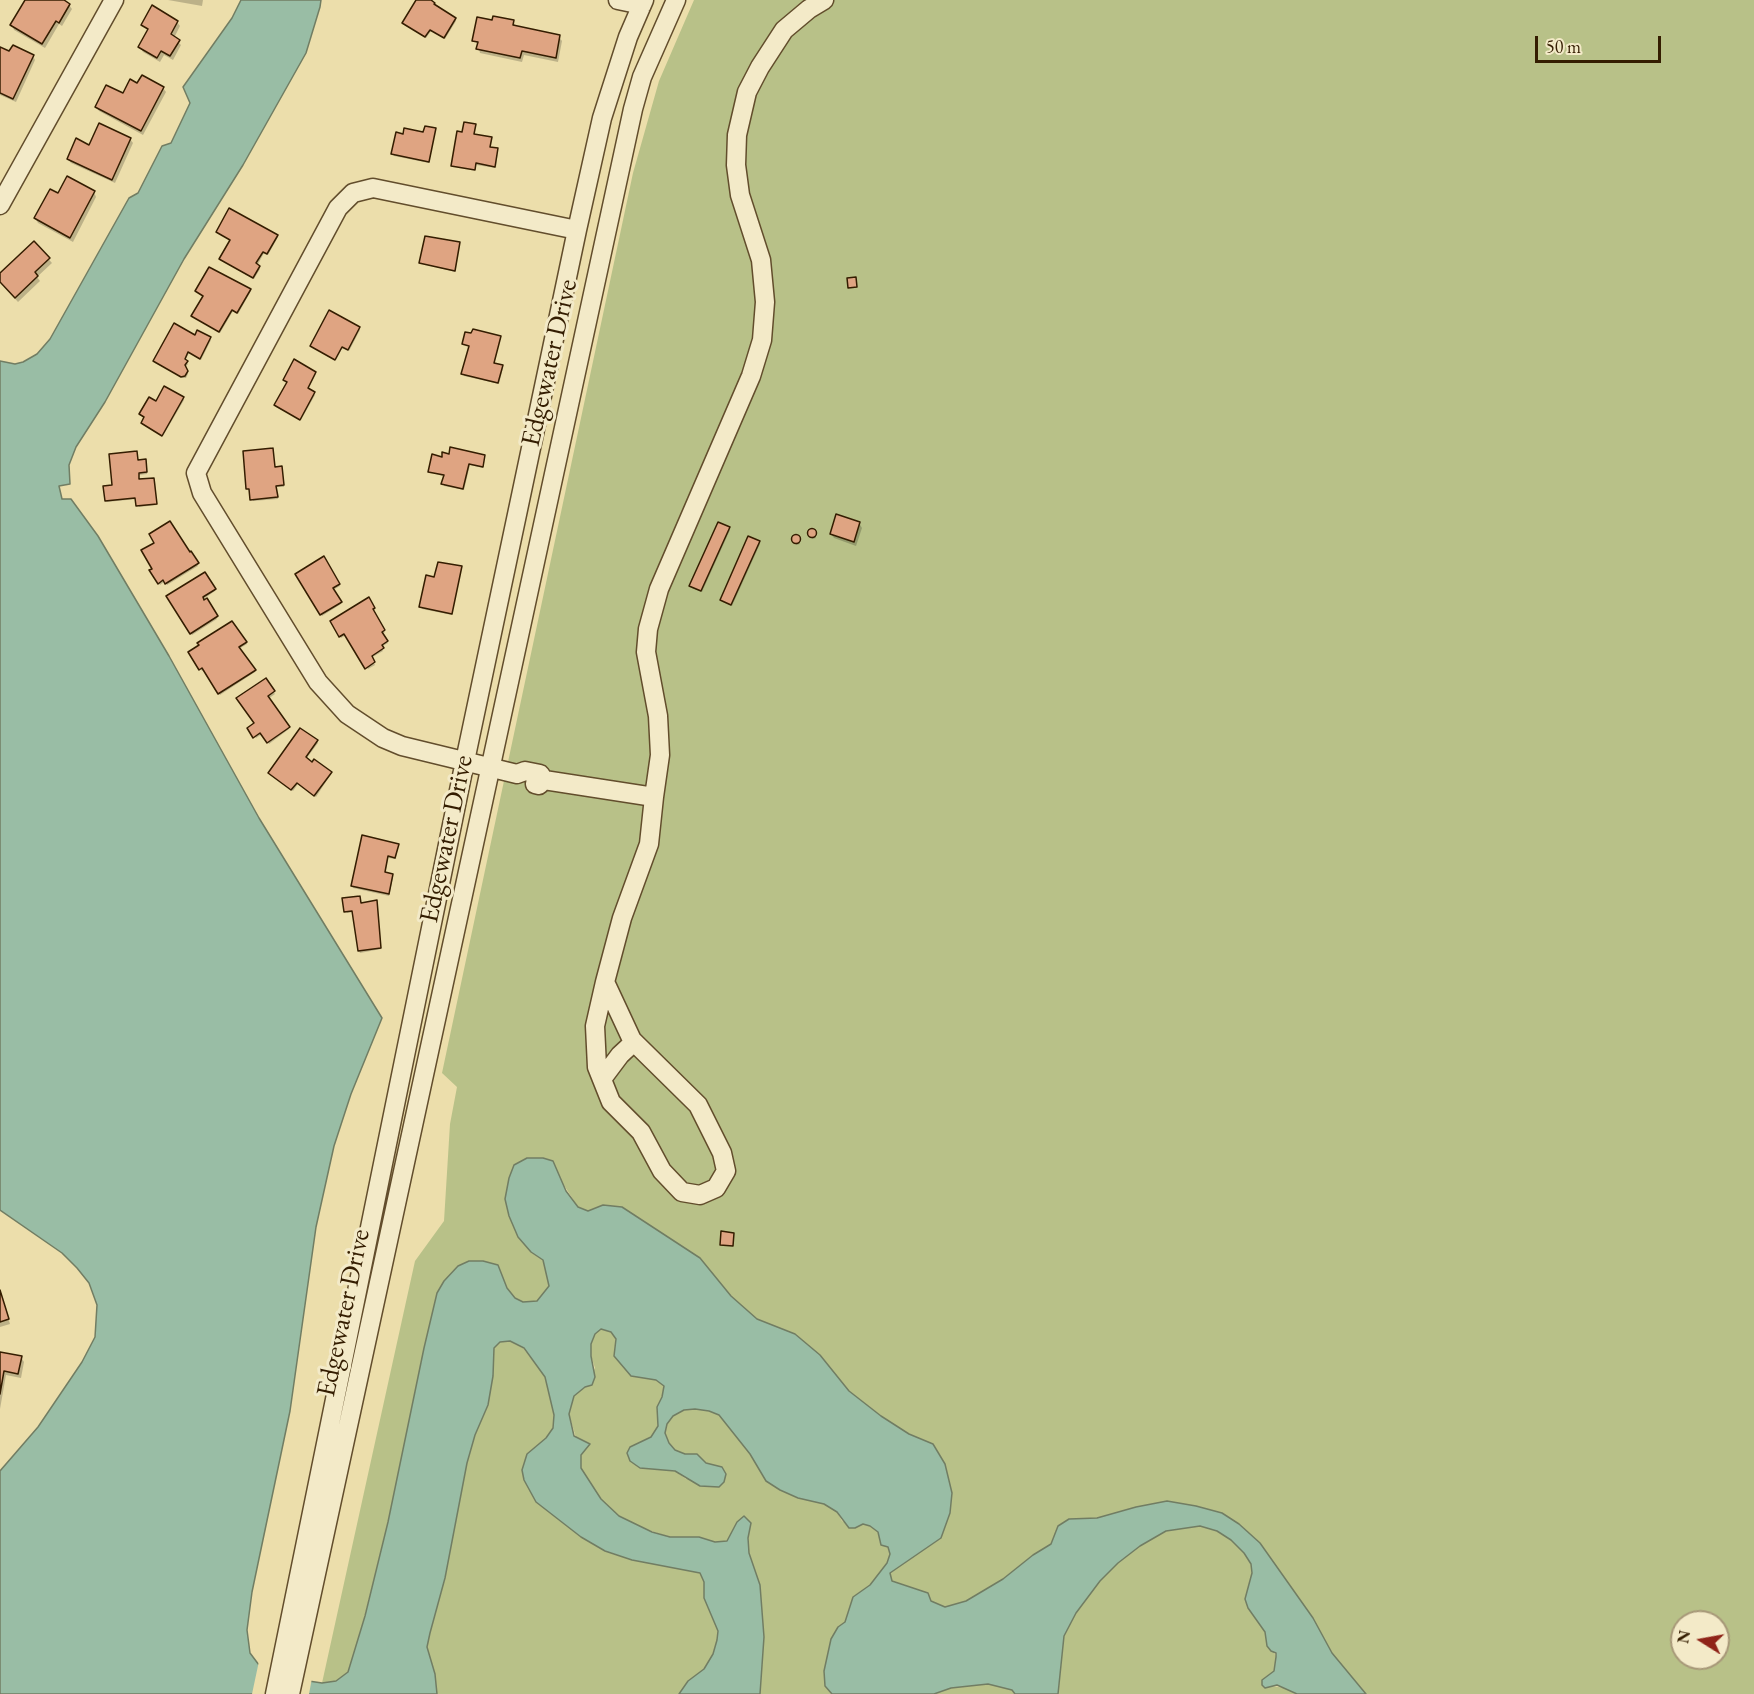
<!DOCTYPE html>
<style>
body{margin:0}
#map{position:relative;width:1754px;height:1694px;overflow:hidden;background:#ecdeab;font-family:"EB Garamond",serif}
canvas{display:block}
.north{position:absolute;left:1670px;top:1610px;width:60px;height:60px;box-sizing:border-box;background:#f3eac8;border:2px solid #a79878;border-radius:50%;rotate:281deg;font-size:16px;font-weight:700;line-height:24px;text-align:center;color:#341d01}
.north::after{content:'';display:block;margin:auto;width:21px;height:27px;background:#8f2418;clip-path:polygon(50% 0,100% 100%,50% 72%,0 100%)}
.scale{position:absolute;left:1535px;top:36px;width:126px;height:27px;box-sizing:border-box;border:3px solid #341d01;border-top:0;padding-left:8px;font-size:18px;line-height:21px;white-space:nowrap;color:#341d01;-webkit-text-stroke:4px #f3eac8;paint-order:stroke}
</style>
<div id="map">
<canvas width="1754" height="1694"></canvas>
<div class="north">N</div>
<div class="scale">50 m</div>
</div>
<script>
const c = document.querySelector('canvas').getContext('2d');
c.lineJoin = 'round';
function fill(path, color) { c.fillStyle = color; c.fill(path, 'evenodd'); }
const toPath = rows => new Path2D(rows.map(r => 'M' + r).join(''));
function trace(path, color, width, dash) { c.strokeStyle = color; c.lineWidth = width; c.lineCap = dash ? 'butt' : 'round'; c.setLineDash(dash || []); c.stroke(path); }
function label(font, color, halo, rows, align = 'center') {
  c.font = font + ' "EB Garamond",serif'; c.lineWidth = 6; c.setLineDash([]); c.textBaseline = 'middle'; c.strokeStyle = halo; c.fillStyle = color; for (const [text, x, y, turn = 0] of rows) {
    c.save(); c.translate(x, y); c.rotate((+turn || 0) * Math.PI / 180); c.textAlign = isNaN(turn) ? turn : align; if (halo) c.strokeText(text, 0, 0); c.fillText(text, 0, 0); c.restore();
  }
}
const green = toPath([
 [694,0,1754,0,1754,1694,1366,1694,1332,1653,1313,1618,1260,1543,1239,1524,1136,1507,1097,1518,1069,1519,1058,1526,1051,1544,1033,1555,1003,1579,966,1601,945,1607,931,1601,928,1593,891,1581,890,1573,941,1538,950,1513,952,1493,945,1464,933,1444,909,1434,881,1416,849,1391,820,1355,757,1319,588,1211,578,1207,558,1176,531,1252,543,1260,547,1273,549,1286,543,1295,537,1301,523,1303,515,1298,507,1288,502,1275,483,1261,470,1261,458,1266,444,1281,437,1293,424,1348,388,1522,356,1651,348,1672,336,1681,322,1683,415,1261,444,1221,450,1124,457,1087,442,1073,633,173,659,81],
 [1682,1622,1718,1622,1718,1658,1682,1658],
 [601,1329,611,1332,616,1339,614,1356,631,1376,656,1380,664,1385,662,1397,657,1407,658,1426,651,1437,658,1469,675,1471,686,1479,713,1466,706,1463,697,1454,685,1454,675,1450,669,1443,665,1433,667,1424,673,1416,684,1410,695,1409,709,1411,719,1414,750,1454,766,1480,798,1498,824,1504,837,1512,842,1521,855,1528,863,1524,870,1526,878,1532,880,1542,888,1546,890,1554,887,1563,870,1585,853,1597,845,1622,838,1627,825,1685,832,1694,760,1694,764,1637,760,1585,749,1553,748,1538,737,1522,727,1541,715,1542,699,1537,670,1537,636,1526,619,1516,601,1499,590,1484,581,1468,581,1455,569,1414,574,1396,585,1387,595,1368,591,1356,591,1344,595,1334],
 [510,1341,523,1348,545,1377,554,1415,553,1428,546,1438,527,1454,536,1501,581,1537,605,1551,700,1573,704,1582,704,1598,718,1631,717,1640,713,1654,704,1669,688,1681,679,1694,437,1694,435,1674,427,1647,430,1633,445,1578,467,1463,475,1435,488,1405,493,1376,494,1348,500,1342],
 [1200,1526,1217,1531,1231,1540,1244,1553,1251,1564,1252,1573,1245,1599,1248,1608,1265,1632,1276,1657,1274,1671,1262,1680,1271,1686,1286,1688,1297,1694,1058,1694,1064,1636,1076,1613,1100,1581,1118,1563,1140,1546,1166,1531],
 [988,1684,1012,1690,1015,1694,934,1694,951,1688]
]);
const water = toPath([
 [241,0,321,0,320,7,306,53,243,165,184,259,105,402,76,447,69,465,70,484,59,486,62,499,71,499,98,536,169,656,259,818,382,1018,351,1094,334,1146,316,1227,290,1411,252,1592,247,1630,250,1653,259,1665,302,1680,322,1683,336,1681,348,1672,365,1616,388,1522,424,1348,437,1293,444,1281,458,1266,469,1261,483,1261,498,1265,507,1288,515,1298,523,1302,537,1301,549,1286,543,1260,531,1252,518,1237,509,1216,505,1199,509,1178,514,1165,527,1158,543,1158,553,1161,566,1191,578,1207,588,1211,603,1205,622,1207,700,1258,731,1296,757,1319,795,1334,820,1355,849,1391,881,1416,909,1434,933,1444,945,1464,952,1493,950,1513,941,1538,890,1573,892,1581,928,1593,931,1601,945,1607,966,1601,1003,1579,1033,1555,1051,1544,1058,1526,1069,1519,1097,1518,1136,1507,1167,1501,1196,1506,1222,1513,1239,1524,1260,1543,1313,1618,1332,1653,1366,1694,1297,1694,1277,1685,1265,1688,1262,1685,1262,1680,1274,1671,1276,1657,1276,1653,1271,1651,1267,1646,1265,1632,1248,1608,1245,1599,1252,1573,1251,1564,1244,1553,1231,1540,1217,1531,1200,1526,1166,1531,1140,1546,1118,1563,1100,1581,1076,1613,1064,1636,1058,1694,1015,1694,1012,1690,988,1684,951,1688,934,1694,832,1694,825,1686,824,1671,831,1639,838,1627,845,1622,853,1597,870,1585,887,1563,890,1554,888,1547,881,1545,878,1532,870,1526,863,1524,855,1528,849,1528,837,1512,824,1504,798,1498,780,1490,766,1481,750,1454,719,1415,709,1411,695,1409,684,1410,673,1416,667,1424,665,1433,669,1443,675,1450,685,1454,697,1454,706,1463,722,1467,726,1474,724,1482,719,1487,700,1486,675,1471,640,1468,630,1461,627,1453,630,1447,651,1437,658,1426,657,1407,662,1397,664,1386,656,1380,631,1376,614,1356,616,1339,611,1332,601,1329,595,1334,591,1344,591,1356,595,1377,592,1385,585,1387,574,1396,569,1414,574,1436,590,1444,581,1455,581,1468,601,1499,619,1516,652,1532,670,1537,699,1537,715,1542,727,1541,737,1522,744,1516,751,1523,748,1538,749,1553,760,1585,764,1637,760,1694,679,1694,688,1681,704,1669,713,1654,717,1640,718,1631,704,1598,704,1582,700,1573,632,1560,605,1551,581,1537,536,1502,524,1480,522,1470,527,1454,546,1438,553,1428,554,1415,545,1377,524,1348,510,1341,500,1342,494,1348,493,1376,488,1405,475,1435,467,1463,445,1578,430,1633,427,1647,435,1674,437,1694,0,1694,0,1471,38,1427,82,1362,95,1337,97,1305,89,1283,77,1268,62,1253,0,1210,0,361,15,364,23,362,37,354,50,339,129,198,138,193,162,146,171,143,190,103,183,87,232,18,241,0]
]);
const pier = toPath([
 [259,1661,296,1671,303,1677,312,1678,309,1694,252,1694]
]);
const shadow = toPath([
 [26,0,61,0,69,5,72,9,62,26,59,24,45,48,14,30,12,25],
 [168,0,203,0,202,6],
 [418,0,428,0,455,19,456,21,445,39,431,31,426,38,405,25,403,23],
 [177,22,180,26,174,38,181,45,173,60,164,55,160,62,143,52,140,47,149,31,142,25],
 [494,22,513,22,516,26,559,37,562,41,558,62,524,55,522,62,480,53,478,45,474,40],
 [0,49,10,53,33,56,35,60,16,102,0,95],
 [138,85,163,88,166,92,143,135,99,111,96,107,123,95],
 [475,125,474,136,491,138,490,149,498,151,496,168,476,165,475,169,453,165,464,133],
 [435,130,429,163,394,156,393,154,424,134],
 [130,139,133,143,115,183,71,163,68,159,90,147],
 [94,192,96,197,73,242,38,223,35,218],
 [218,232,277,236,278,237,268,255,264,253,257,266,260,269,254,279,222,261,221,259,231,241],
 [34,243,52,263,37,277,40,281,18,302,0,282,0,275],
 [460,244,455,272,421,263],
 [250,290,251,291,238,314,233,311,220,333,193,316,204,297,197,291],
 [359,328,360,330,349,351,343,347,336,360,311,346],
 [198,332,211,340,201,360,189,353,185,361,188,364,185,368,188,374,186,378,183,378,155,363,154,361,195,337],
 [500,337,494,365,503,368,499,384,464,376,470,347,464,344],
 [315,373,316,374,308,390,315,395,301,420,276,407,275,405,288,383,285,380],
 [183,398,184,400,163,436,144,425,143,423,157,403],
 [450,456,484,456,485,458,483,468,470,465,464,490,444,486,445,477,430,472,443,458],
 [138,461,146,462,147,474,139,475,139,481,154,479,155,481,157,505,139,507,137,499,107,502,106,501,113,486],
 [275,468,281,468,282,470,284,487,276,487,278,499,253,501,251,490,247,489],
 [859,523,862,528,856,546,834,538,831,534],
 [729,529,730,530,702,592,692,588,691,586],
 [813,531,816,538,812,539,809,532],
 [797,537,800,544,796,545,793,538],
 [759,542,760,544,732,606,723,602,721,600],
 [156,543,189,554,191,553,198,566,167,585,165,581,160,585,151,571,154,569],
 [323,558,340,586,333,590,341,604,322,616,297,574],
 [461,568,452,615,422,609,421,607],
 [205,574,215,591,205,598,217,619,192,635,168,597],
 [368,599,375,610,372,612,385,632,382,634,388,643,381,647,383,651,371,658,375,665,368,669,346,635,341,638,332,622],
 [232,623,247,644,239,649,255,672,220,695,205,669,202,671,190,652],
 [265,680,275,694,268,699,289,729,269,744,262,734,256,738,249,728,256,724],
 [317,741,318,743,306,759,331,774,316,797,298,784,293,791,271,775],
 [398,845,396,859,388,858,385,874,393,877,389,896,353,888,352,886],
 [360,898,361,904,377,904,381,949,360,953,359,951,354,912,347,913,346,911],
 [0,1290,10,1324,0,1327],
 [0,1353,21,1357,24,1362,21,1378,6,1375,0,1409]
]);
const building = toPath([
 [25,0,64,0,70,4,59,23,56,21,42,44,10,25,25,0],
 [416,0,431,0,435,3,434,4,456,18,444,38,430,30,425,37,402,23,416,0],
 [152,5,178,21,171,34,180,40,170,56,161,51,157,58,138,47,148,29,141,25,152,5],
 [493,16,514,20,513,25,560,35,556,58,522,51,520,58,476,49,478,42,472,41,477,17,492,20,493,16],
 [13,45,34,55,13,99,0,93,0,47,9,51,13,45],
 [142,75,164,87,141,131,95,107,106,85,123,93,130,79,137,83,142,75],
 [464,122,476,124,474,134,492,137,490,147,498,148,495,167,476,163,475,170,451,166,457,131,462,132,464,122],
 [99,123,131,138,112,180,67,159,76,138,89,145,99,123],
 [425,126,436,128,429,162,391,154,396,132,403,134,404,128,423,132,425,126],
 [67,176,95,191,70,238,34,218,50,189,58,193,67,176],
 [229,208,278,235,267,254,263,252,256,263,260,266,253,278,219,259,230,240,216,232,229,208],
 [425,236,460,242,455,271,419,263,425,236],
 [34,241,50,258,35,272,38,276,15,298,0,282,0,273,34,241],
 [209,267,251,289,237,313,232,310,219,332,191,316,203,296,195,291,209,267],
 [856,277,857,287,848,288,847,278,856,277],
 [329,310,360,327,348,350,342,347,335,360,310,346,329,310],
 [174,323,195,335,197,330,211,337,200,359,188,352,185,359,188,361,185,365,188,371,185,376,181,377,153,361,174,323],
 [473,329,501,336,494,363,503,365,498,383,461,374,469,346,462,344,465,332,471,333,473,329],
 [294,359,316,372,308,388,315,392,300,420,274,405,287,382,283,380,294,359],
 [164,386,184,397,162,436,141,423,144,417,139,414,149,397,156,401,164,386],
 [450,447,485,455,483,467,469,464,463,489,441,484,444,475,428,472,432,454,442,457,442,452,449,454,450,447],
 [273,448,275,467,282,466,284,485,276,486,278,497,250,500,249,489,246,489,243,451,273,448],
 [137,451,138,460,146,459,147,472,139,473,139,479,154,478,157,504,136,506,135,498,105,501,103,486,112,485,109,454,137,451],
 [836,514,860,522,854,542,830,534,836,514],
 [170,521,190,552,191,551,199,563,165,584,163,580,158,584,149,570,152,569,141,550,154,543,149,534,170,521],
 [718,522,730,527,701,591,689,586,718,522],
 '807.5 533a4.5 4.5 0 1 1 9 0a4.5 4.5 0 1 1-9 0Z',
 '791.5 539a4.5 4.5 0 1 1 9 0a4.5 4.5 0 1 1-9 0Z',
 [748,536,760,541,731,605,720,600,748,536],
 [324,556,340,584,333,588,342,602,320,615,295,574,324,556],
 [438,562,462,566,452,614,419,607,426,575,434,577,438,562],
 [205,572,216,589,203,597,204,600,207,598,218,616,190,634,166,596,205,572],
 [369,597,375,608,373,609,385,630,382,632,388,641,382,645,384,648,372,656,375,662,365,669,344,634,339,637,330,621,369,597],
 [232,621,247,642,239,647,256,670,218,694,202,668,199,670,188,652,199,645,197,643,232,621],
 [266,678,275,691,268,696,290,727,267,743,260,733,253,738,247,728,254,723,236,698,266,678],
 [300,728,318,740,306,757,312,762,314,759,332,772,314,796,297,783,291,790,268,773,300,728],
 [362,835,399,844,395,858,388,856,385,872,393,874,389,894,351,886,362,835],
 [360,896,361,903,377,900,381,948,358,951,352,911,344,912,342,898,360,896],
 [721,1231,734,1233,733,1246,720,1245,721,1231],
 [0,1290,9,1319,0,1322,0,1290],
 [0,1352,22,1356,18,1374,4,1371,0,1394,0,1352]
]);
const minor = toPath([
 [618,0,642,5],
 [0,205,114,0],
 [544,780,540,774,525,771,517,774,402,746,383,738,347,714,318,682,202,493,196,473,338,208,353,193,373,188,577,230],
 [535,784,539,785,544,780,654,797,660,755,658,716,646,652,648,629,659,589,751,376,762,340,765,302,761,260,740,195,736,165,737,135,747,92,760,67,784,30,809,9,824,0],
 [605,982,632,1040,698,1105,722,1153,726,1171,716,1188,700,1195,682,1192,662,1171,641,1132,611,1102,597,1067,595,1026,605,982,622,918,649,844,654,797],
 [602,1079,620,1055,634,1042],
 [275,1694,465,761,577,230,602,118,628,37,644,0],
 [290,1694,633,109,642,77,676,0]
]);
const streetNames = [
 ["Edgewater Drive",550,363,-77],
 ["Edgewater Drive",447,839,-78],
 ["Edgewater Drive",344,1313,-78]
];
fill(green, '#b8c188');
fill(water, '#99bda5');
trace(water, '#717d63', 1.5);
fill(pier, '#ecdeab');
fill(shadow, '#0003');
fill(building, '#dfa482');
trace(building, '#341d01', 1.5);
trace(minor, '#624d2c', 21);
trace(minor, '#f3eac8', 18);
label('27px', '#341d01', '#f3eac8', streetNames);
</script>
